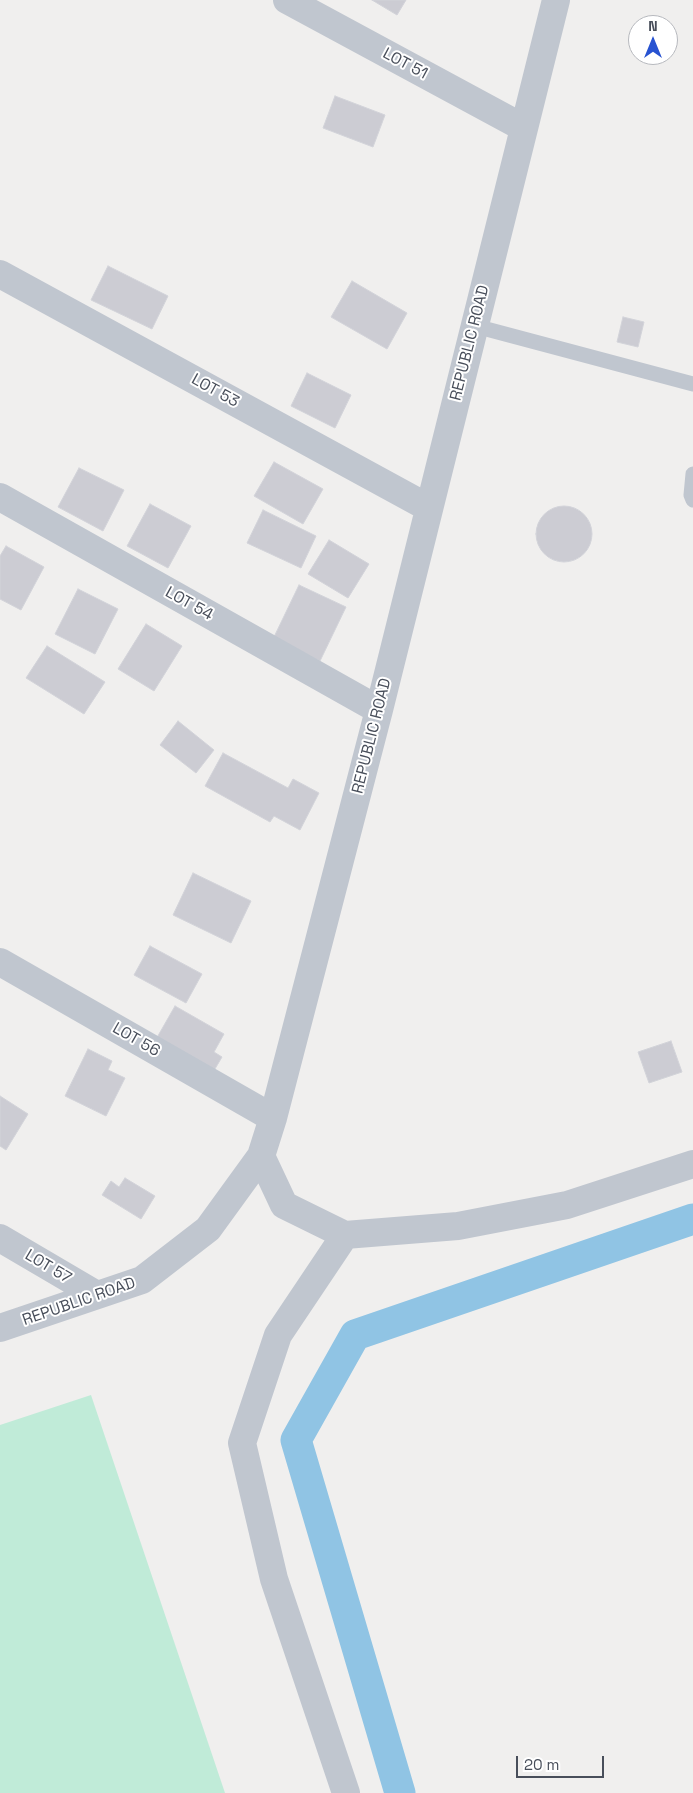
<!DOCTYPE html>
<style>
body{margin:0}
#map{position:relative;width:693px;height:1793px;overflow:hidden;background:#f0efee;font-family:"Space Grotesk",sans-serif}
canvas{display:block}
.north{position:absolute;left:628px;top:15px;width:50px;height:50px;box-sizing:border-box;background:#fff;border:1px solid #b6b8bd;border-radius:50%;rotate:0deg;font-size:14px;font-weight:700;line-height:20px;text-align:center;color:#484e5a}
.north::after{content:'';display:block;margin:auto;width:18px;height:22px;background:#2853d1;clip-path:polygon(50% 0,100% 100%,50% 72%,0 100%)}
.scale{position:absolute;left:516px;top:1756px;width:88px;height:22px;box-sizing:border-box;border:2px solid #484e5a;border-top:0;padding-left:6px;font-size:15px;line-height:18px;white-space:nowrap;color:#484e5a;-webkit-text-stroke:4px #fff;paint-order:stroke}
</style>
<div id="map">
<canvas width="693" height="1793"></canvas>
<div class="north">N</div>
<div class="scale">20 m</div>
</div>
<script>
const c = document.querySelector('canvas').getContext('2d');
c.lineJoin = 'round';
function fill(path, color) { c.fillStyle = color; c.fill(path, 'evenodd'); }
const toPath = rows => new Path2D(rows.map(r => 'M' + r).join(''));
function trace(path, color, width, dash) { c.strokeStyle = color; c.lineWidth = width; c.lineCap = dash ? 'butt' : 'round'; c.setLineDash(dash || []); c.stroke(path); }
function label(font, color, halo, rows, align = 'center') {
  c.font = font + ' "Space Grotesk",sans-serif'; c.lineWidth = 4; c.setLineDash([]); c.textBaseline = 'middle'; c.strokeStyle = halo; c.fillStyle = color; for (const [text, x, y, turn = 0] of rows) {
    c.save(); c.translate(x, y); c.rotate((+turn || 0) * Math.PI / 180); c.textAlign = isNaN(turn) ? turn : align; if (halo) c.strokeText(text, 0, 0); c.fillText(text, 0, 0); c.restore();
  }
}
const green = toPath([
 [91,1395,225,1793,0,1793,0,1425]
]);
const canal = toPath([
 [400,1793,296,1440,355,1335,693,1219]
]);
const building = toPath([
 [372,0,406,0,397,15,372,0],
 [335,96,385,115,373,147,323,128,335,96],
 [108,266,168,296,152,329,91,300,108,266],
 [352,281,407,313,387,349,331,317,352,281],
 [623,317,644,322,638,347,617,342,623,317],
 [307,373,351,395,335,428,291,406,307,373],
 [274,462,323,489,303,524,254,496,274,462],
 [79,468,124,490,103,531,58,507,79,468],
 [150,504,191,526,168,568,127,546,150,504],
 '536 534a28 28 0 1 1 56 0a28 28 0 1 1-56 0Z',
 [263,510,316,536,301,568,247,543,263,510],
 [329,540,369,564,348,598,308,574,329,540],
 [6,546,44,567,21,610,0,599,0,556,6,546],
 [299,585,346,607,320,661,273,639,299,585],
 [78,589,118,609,95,654,55,634,78,589],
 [146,624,182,646,154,691,118,669,146,624],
 [47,646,105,682,84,714,26,678,47,646],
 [178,721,214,750,196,773,160,745,178,721],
 [223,753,288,788,293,779,319,793,300,830,274,816,270,822,205,786,223,753],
 [193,873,251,901,231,943,173,915,193,873],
 [150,946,202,974,186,1003,134,975,150,946],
 [175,1006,224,1034,214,1052,222,1057,212,1074,155,1041,175,1006],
 [671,1041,682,1072,649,1083,638,1052,671,1041],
 [88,1049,112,1061,108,1070,125,1078,106,1116,65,1096,88,1049],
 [0,1096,28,1114,6,1150,0,1146,0,1096],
 [125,1178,155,1196,141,1219,102,1195,111,1181,119,1187,125,1178]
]);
const lane = toPath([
 [475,326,693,384],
 [693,474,691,495,693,500]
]);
const street = toPath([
 [287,0,524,128],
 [0,274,429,508],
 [0,497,379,710],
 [0,962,273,1118],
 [261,1156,284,1205,345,1235,458,1226,567,1205,693,1164],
 [345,1235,278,1335,242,1443,274,1579,346,1793],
 [0,1238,97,1295],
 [0,1328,142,1280,208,1229,261,1156,273,1118,379,710,556,0]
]);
const streetNames = [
 ["LOT 51",405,64,28],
 ["REPUBLIC ROAD",470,343,-76],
 ["LOT 53",215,391,29],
 ["LOT 54",189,604,29],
 ["REPUBLIC ROAD",372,736,-76],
 ["LOT 56",136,1040,30],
 ["LOT 57",48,1267,31],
 ["REPUBLIC ROAD",79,1302,-19]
];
fill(green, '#c0ebd8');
trace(canal, '#90c4e4', 31);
fill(building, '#ccccd3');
trace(building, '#d2d3d9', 1);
trace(lane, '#c0c6cf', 15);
trace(street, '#c0c6cf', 28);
label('16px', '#484e5a', '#fff', streetNames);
</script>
